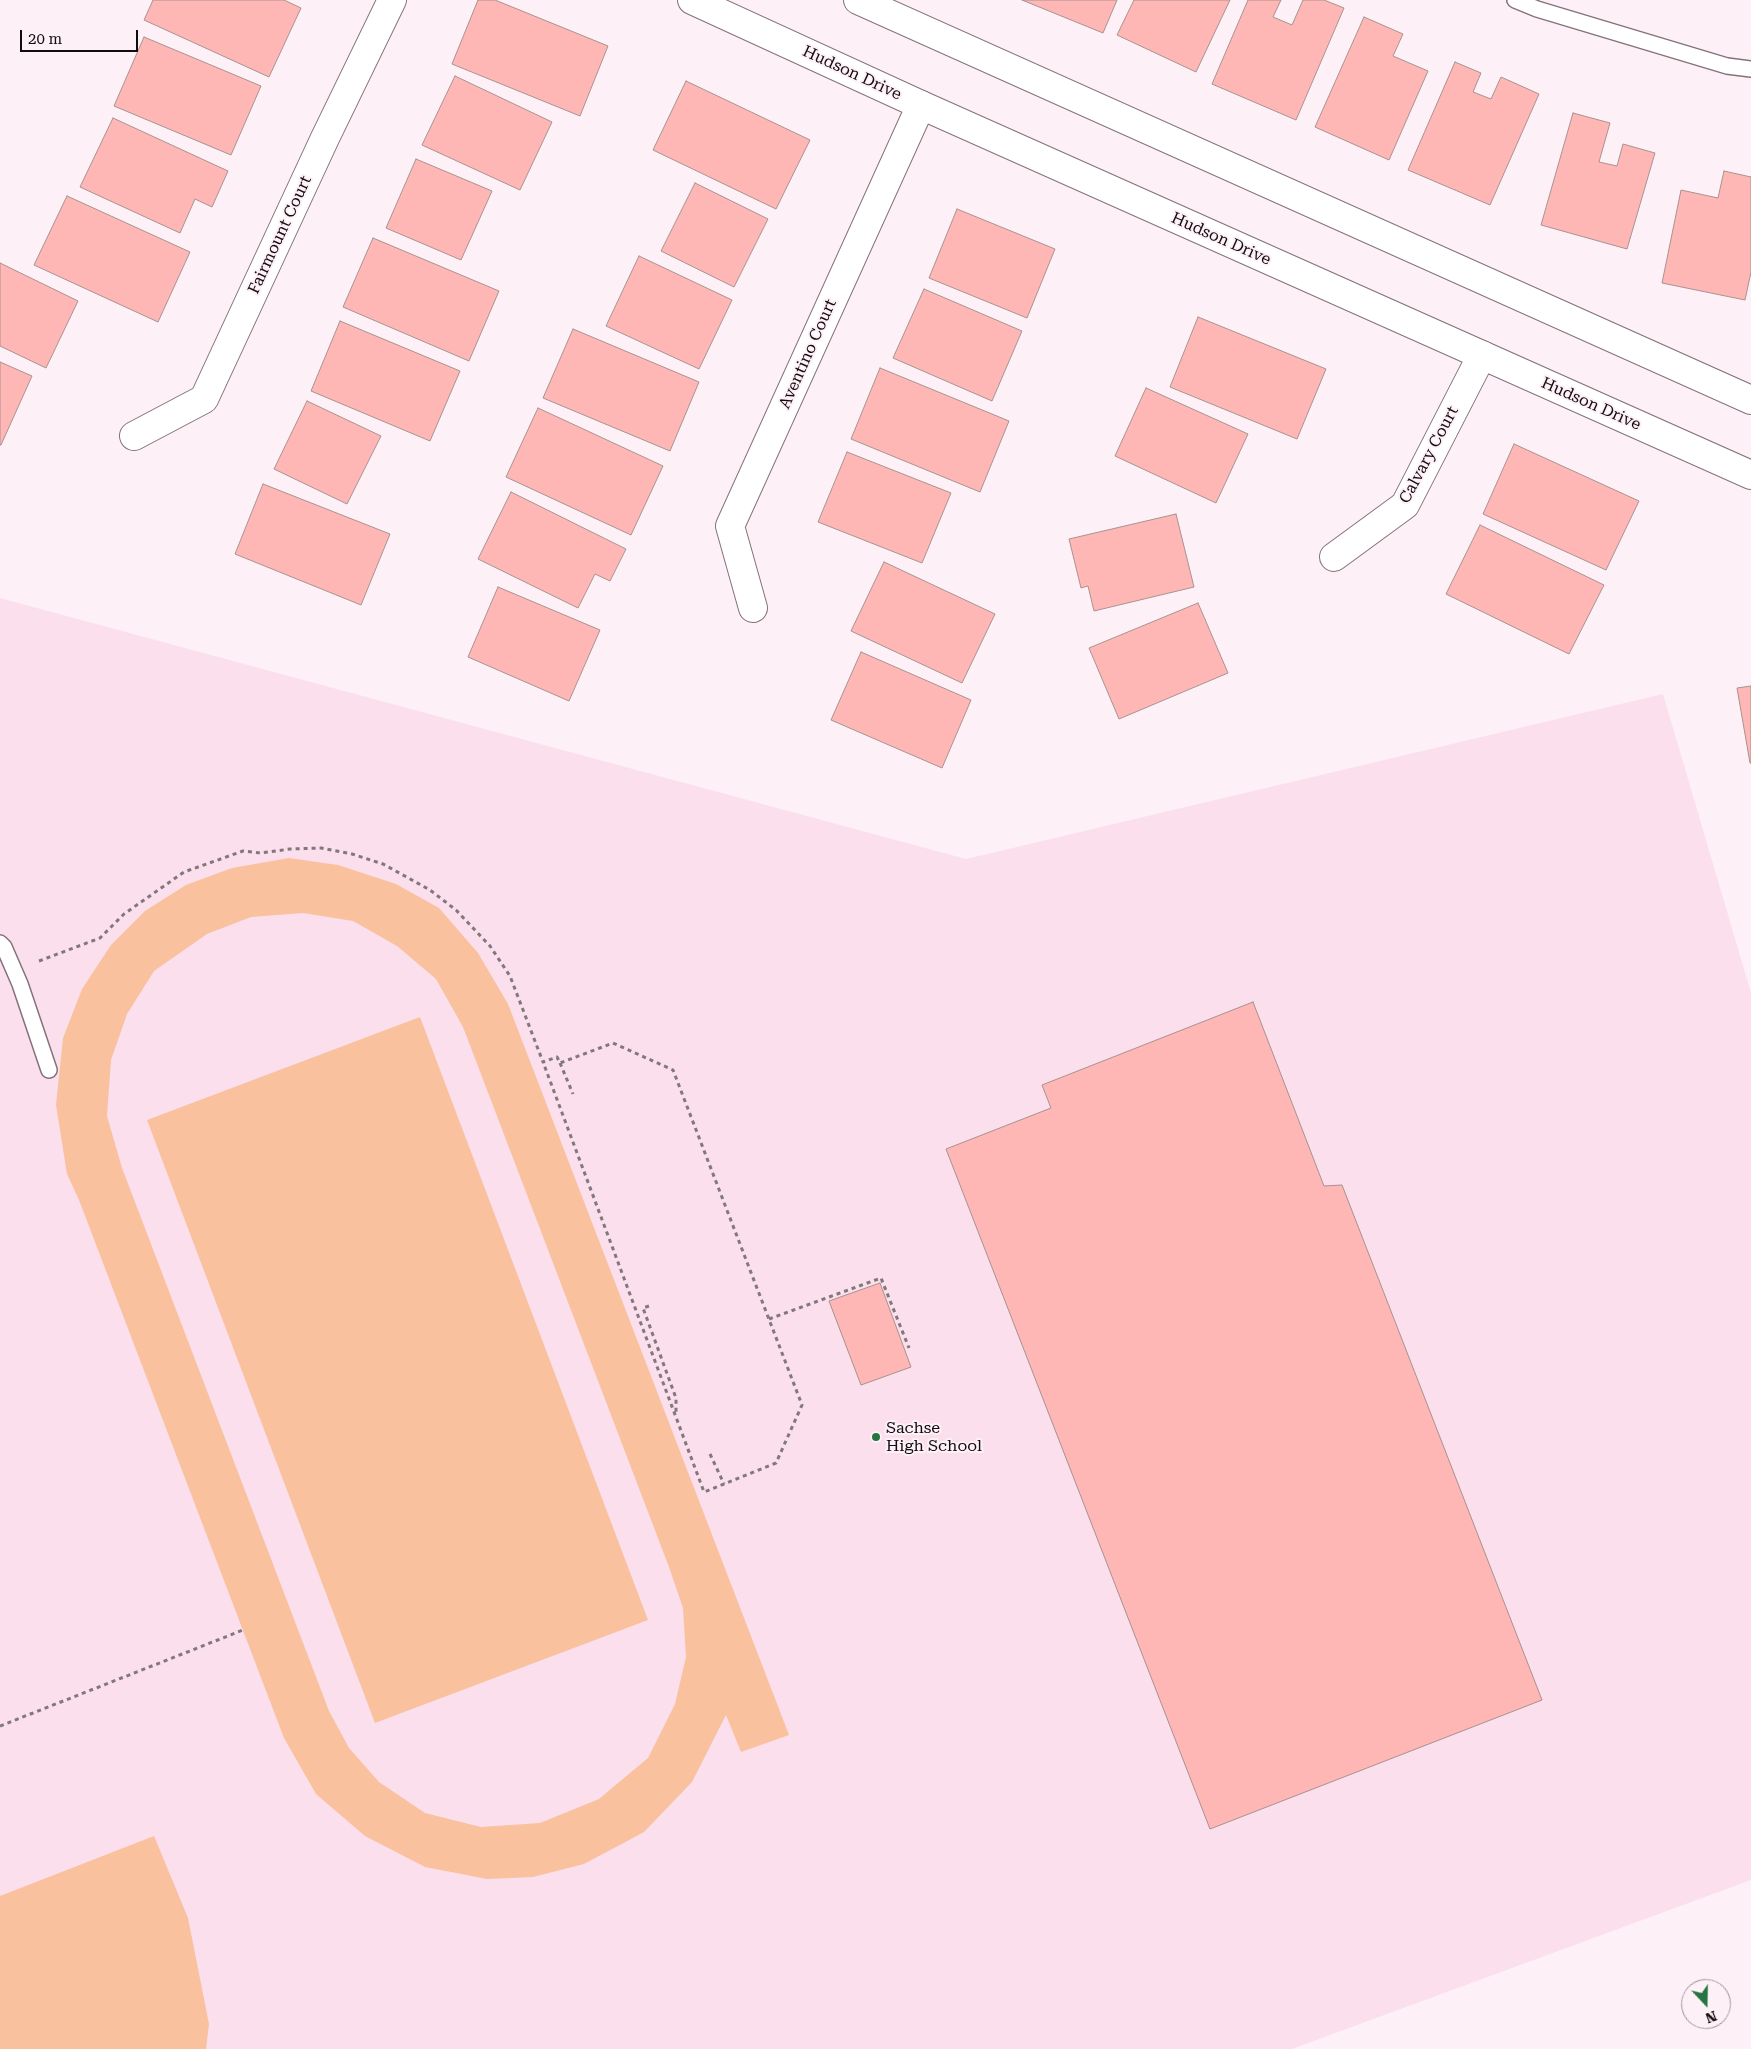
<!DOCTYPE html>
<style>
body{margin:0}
#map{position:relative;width:1751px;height:2049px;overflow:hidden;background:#fdf1f7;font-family:"Roboto Serif",serif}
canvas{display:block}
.north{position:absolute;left:1681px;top:1979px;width:50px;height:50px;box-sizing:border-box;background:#fdf1f7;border:1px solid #9f959a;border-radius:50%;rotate:159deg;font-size:14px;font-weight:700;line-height:20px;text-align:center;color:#130c0f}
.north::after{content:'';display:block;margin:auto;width:18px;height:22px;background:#277342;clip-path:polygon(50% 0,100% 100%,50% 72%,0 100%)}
.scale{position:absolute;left:20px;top:30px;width:118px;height:22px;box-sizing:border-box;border:2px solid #130c0f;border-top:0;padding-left:6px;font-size:15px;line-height:18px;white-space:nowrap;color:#130c0f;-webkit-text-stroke:4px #fdf1f7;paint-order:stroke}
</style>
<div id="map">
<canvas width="1751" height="2049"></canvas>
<div class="north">N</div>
<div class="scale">20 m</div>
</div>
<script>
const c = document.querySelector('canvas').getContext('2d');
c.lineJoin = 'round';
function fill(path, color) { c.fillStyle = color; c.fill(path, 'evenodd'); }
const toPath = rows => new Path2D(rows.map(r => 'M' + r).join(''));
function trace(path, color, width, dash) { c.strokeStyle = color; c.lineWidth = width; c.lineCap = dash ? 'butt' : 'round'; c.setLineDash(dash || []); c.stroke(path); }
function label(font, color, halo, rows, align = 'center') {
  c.font = font + ' "Roboto Serif",serif'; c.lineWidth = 4; c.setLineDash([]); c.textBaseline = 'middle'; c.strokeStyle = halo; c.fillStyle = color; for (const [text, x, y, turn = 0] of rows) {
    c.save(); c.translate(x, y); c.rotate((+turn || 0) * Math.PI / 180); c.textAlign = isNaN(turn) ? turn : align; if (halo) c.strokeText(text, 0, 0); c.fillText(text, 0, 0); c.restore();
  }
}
const built = toPath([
 [0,598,966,859,1663,694,1751,993,1751,1880,1292,2049,0,2049]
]);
const green = toPath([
 [289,858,338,865,396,884,439,908,478,953,508,1004,789,1735,741,1752,726,1715,692,1782,644,1832,584,1864,533,1877,487,1879,425,1867,365,1836,316,1794,284,1738,79,1200,67,1174,56,1105,63,1038,82,989,111,945,145,911,186,885,232,868],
 [303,913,353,921,397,946,436,979,463,1027,669,1567,683,1608,686,1657,675,1704,648,1758,599,1799,540,1823,481,1827,425,1813,379,1782,349,1748,329,1711,122,1168,107,1116,111,1060,127,1014,154,971,207,934,251,917],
 [420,1017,648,1620,375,1723,147,1120],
 [154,1836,188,1918,209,2024,206,2049,0,2049,0,1896]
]);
const building = toPath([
 [153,0,284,0,301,8,269,77,144,20,153,0],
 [478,0,495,0,608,46,580,116,452,64,478,0],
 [1022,0,1117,0,1103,33,1022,0],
 [1134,0,1230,0,1196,72,1117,35,1134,0],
 [1248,0,1281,0,1273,17,1292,25,1303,0,1324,0,1344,8,1296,120,1212,84,1248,0],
 [1364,17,1403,34,1393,56,1428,71,1389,160,1315,127,1364,17],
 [144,37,261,86,231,155,114,106,144,37],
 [1455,62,1481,73,1473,92,1491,99,1501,77,1539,94,1490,205,1408,170,1455,62],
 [455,76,552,122,520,190,422,145,455,76],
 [686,81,810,140,776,209,653,150,686,81],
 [1573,113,1610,123,1599,162,1617,166,1623,144,1655,153,1627,249,1541,225,1573,113],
 [113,118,228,171,212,207,195,199,180,233,80,187,113,118],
 [416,159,492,191,461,260,386,228,416,159],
 [1724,171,1751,177,1751,272,1745,300,1662,283,1681,190,1718,198,1724,171],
 [695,183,768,219,734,287,661,251,695,183],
 [67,196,190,252,158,322,34,265,67,196],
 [957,209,1055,249,1027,318,929,278,957,209],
 [373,238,499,291,469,361,343,307,373,238],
 [639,256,732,300,699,369,606,326,639,256],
 [0,263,78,301,46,368,0,346,0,263],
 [924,289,1022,331,992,401,893,358,924,289],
 [1198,317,1326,369,1297,439,1170,387,1198,317],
 [340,321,460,371,430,441,311,391,340,321],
 [573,329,699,382,670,451,543,398,573,329],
 [0,362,32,376,1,445,0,445,0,362],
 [880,368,1009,421,980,492,851,439,880,368],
 [1146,388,1248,434,1216,503,1115,456,1146,388],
 [307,401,381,436,347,504,274,469,307,401],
 [538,408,663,466,631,535,506,477,538,408],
 [1514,444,1639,501,1606,570,1483,514,1514,444],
 [847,452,951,493,922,563,818,522,847,452],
 [263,484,390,534,361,605,235,554,263,484],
 [511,492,626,549,610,581,595,574,578,608,478,559,511,492],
 [1176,514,1194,587,1094,611,1088,586,1081,588,1069,539,1176,514],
 [1480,525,1604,585,1569,654,1446,594,1480,525],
 [884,562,995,614,962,683,851,631,884,562],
 [498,587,600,630,569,701,468,657,498,587],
 [1198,603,1228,673,1119,719,1089,648,1198,603],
 [861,652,971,700,942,768,831,720,861,652],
 [1751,686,1751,763,1750,763,1737,688,1751,686],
 [1253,1002,1324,1186,1342,1185,1542,1700,1210,1829,946,1149,1051,1108,1042,1085,1253,1002],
 [880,1283,911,1367,861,1385,829,1301,880,1283]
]);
const path = toPath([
 [39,961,100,938,124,914,184,872,243,851,261,853,290,849,321,848,352,854,383,864,430,890,456,910,490,946,510,976,543,1062,557,1057,560,1063,613,1043,673,1070,802,1405,776,1463,704,1492,543,1062],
 [560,1063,573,1094],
 [649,1306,643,1308,676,1398,676,1414],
 [769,1319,881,1278,909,1348],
 [710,1454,724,1484],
 [0,1726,243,1630]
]);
const service = toPath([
 [1515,0,1537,9,1727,66,1751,69],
 [0,943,4,947,20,984,49,1070]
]);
const minor = toPath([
 [134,436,204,399,325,138,392,0],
 [1334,557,1405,505,1482,355],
 [753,608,730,526,921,105]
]);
const tertiary = toPath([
 [692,0,921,105,1751,475],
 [858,0,1751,400]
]);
const markers = [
 [876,1437,5,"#277342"]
];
const streetNames = [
 ["Hudson Drive",852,73,25],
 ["Fairmount Court",280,235,-65],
 ["Hudson Drive",1221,239,24],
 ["Aventino Court",808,354,-66],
 ["Hudson Drive",1591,404,24],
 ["Calvary Court",1429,455,-62]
];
const poiNames = [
 ["Sachse",886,1428],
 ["High School",886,1446]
];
fill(built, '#fbdfec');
fill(green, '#f9c19e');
fill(building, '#feb7b5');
trace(building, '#a79291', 1);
trace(service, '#84727b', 18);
trace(minor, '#84727b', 30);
trace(tertiary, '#84727b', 30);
trace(path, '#81787c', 3, [4, 4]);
trace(service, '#fff', 15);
trace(minor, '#fff', 28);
trace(tertiary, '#fff', 28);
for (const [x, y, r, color] of markers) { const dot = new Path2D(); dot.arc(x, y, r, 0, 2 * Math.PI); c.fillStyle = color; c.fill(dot); trace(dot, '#fdf1f7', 2); }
label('16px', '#130c0f', '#fdf1f7', streetNames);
label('16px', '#130c0f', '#fdf1f7', poiNames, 'left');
</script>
